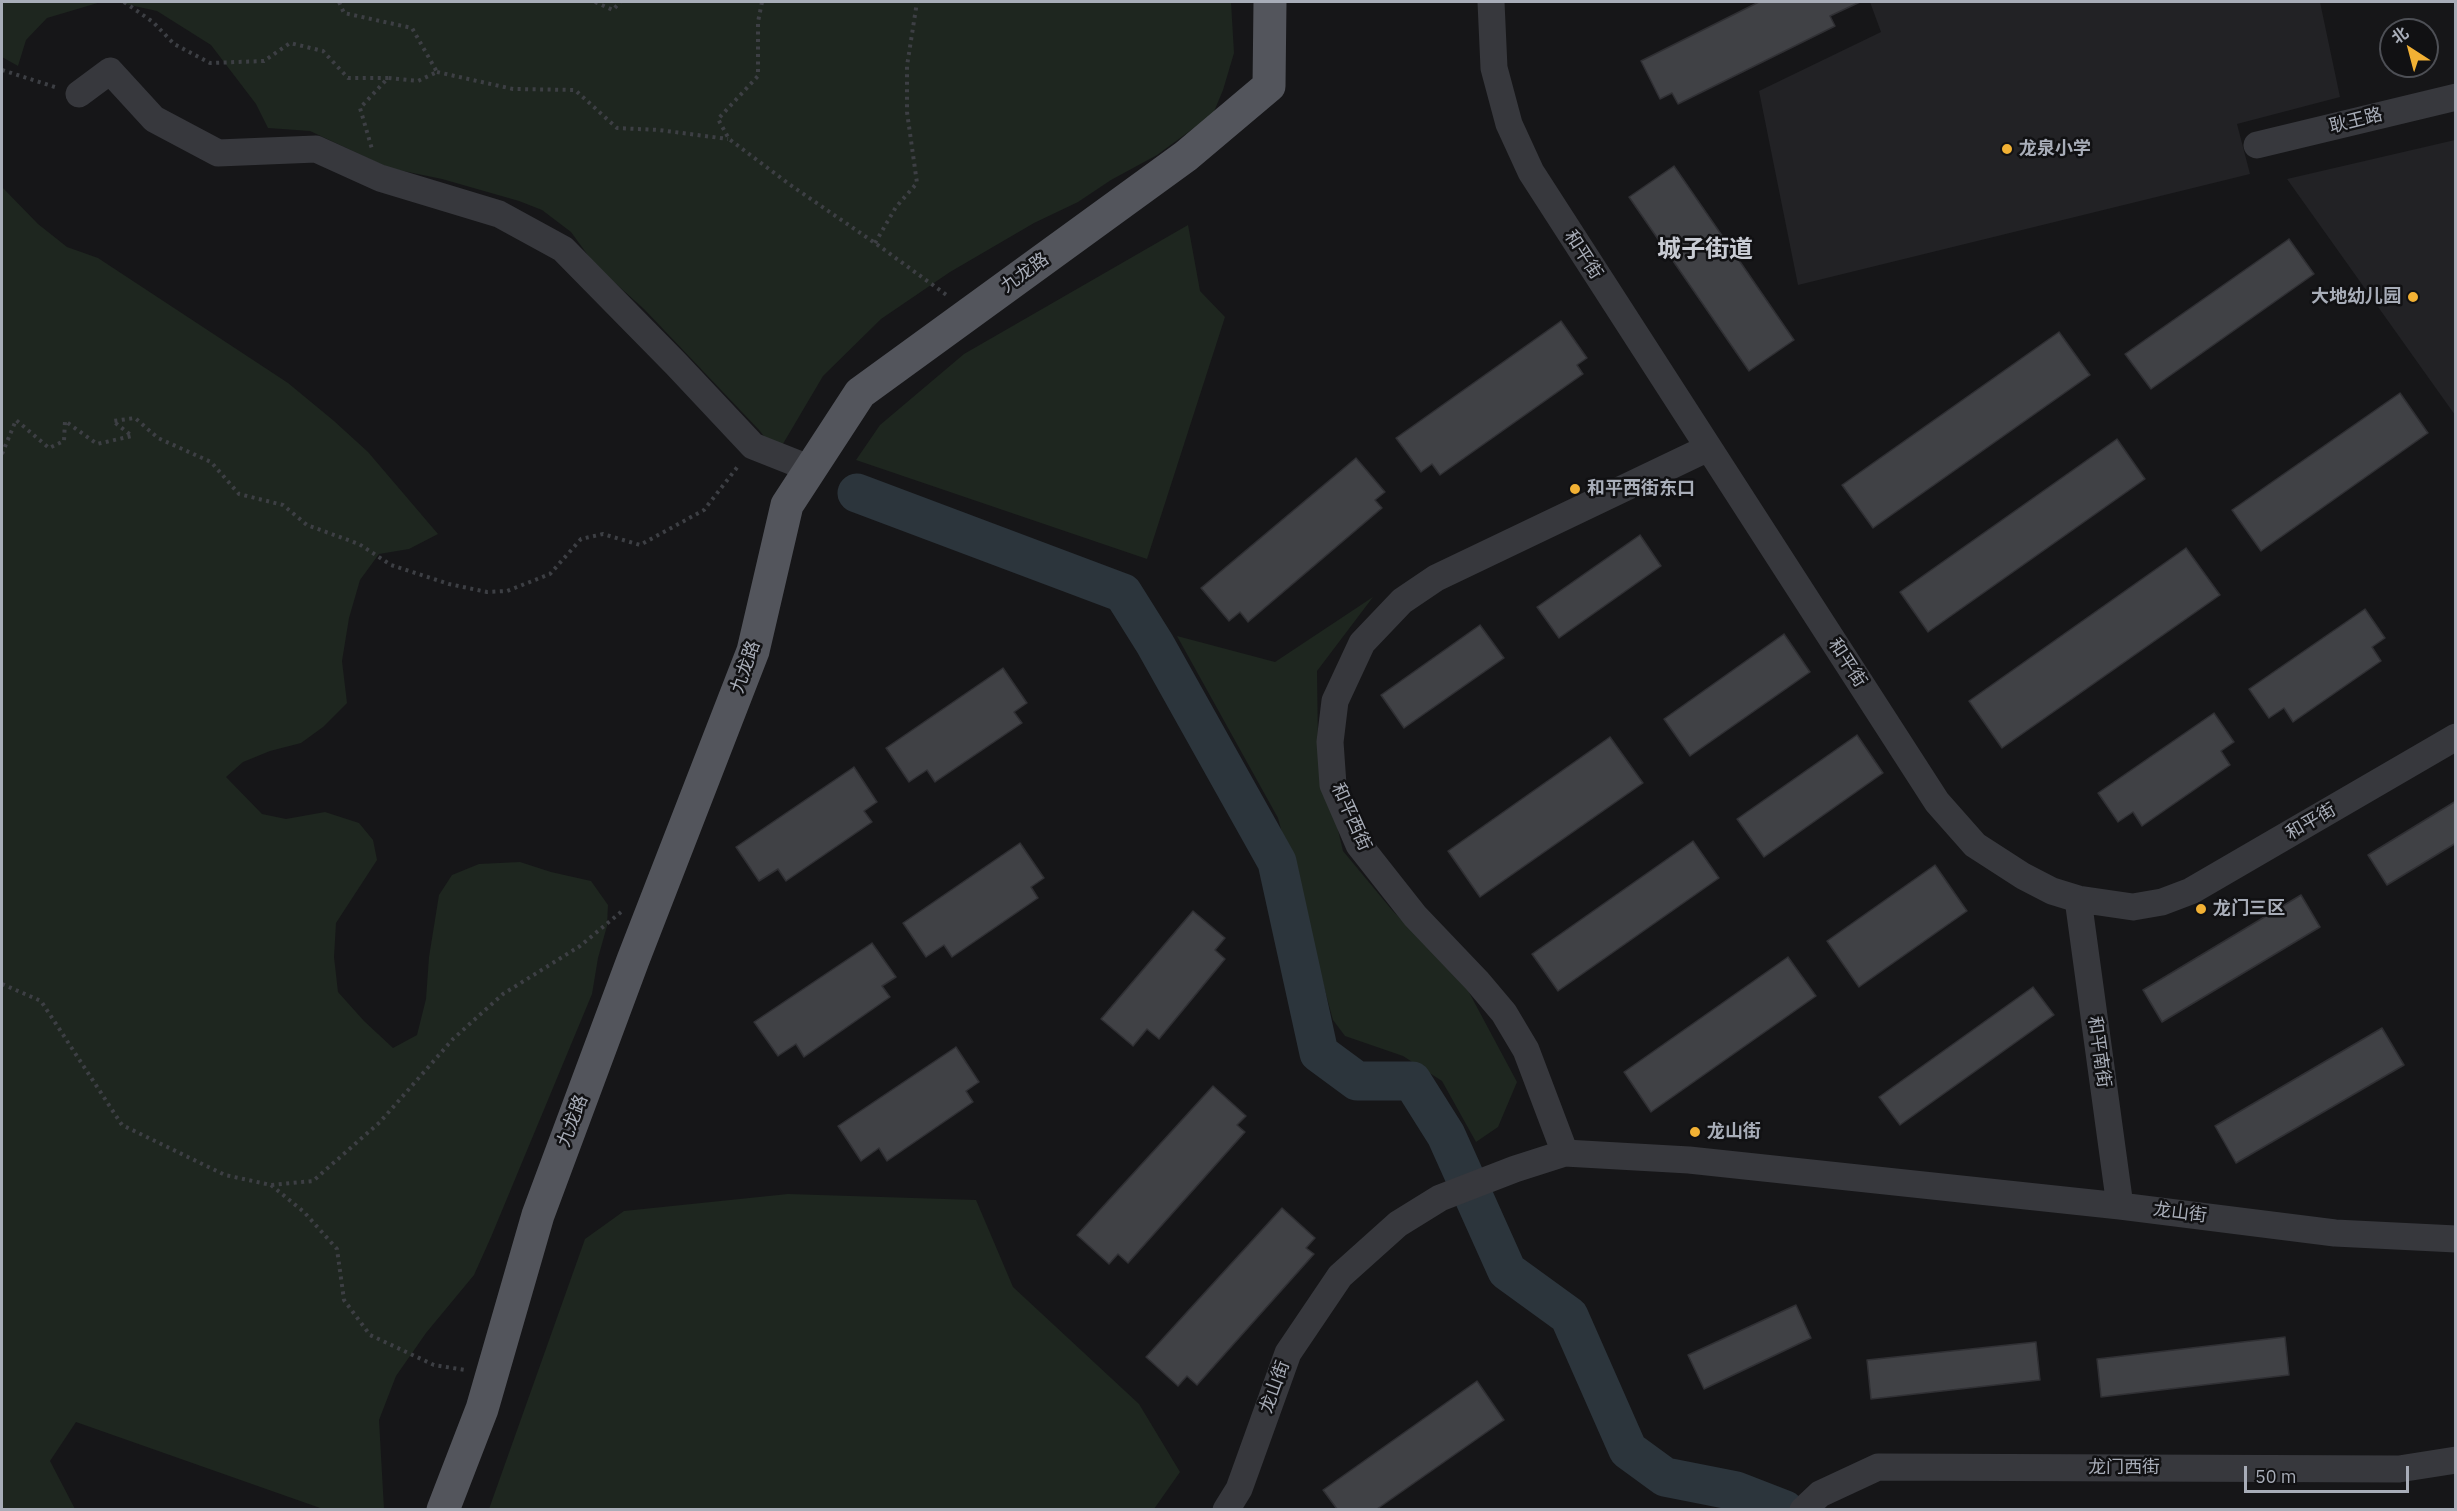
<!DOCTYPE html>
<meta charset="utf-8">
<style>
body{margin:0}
#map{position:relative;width:2457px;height:1511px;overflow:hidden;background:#161618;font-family:"IBM Plex Sans","Noto Sans SC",sans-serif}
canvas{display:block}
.frame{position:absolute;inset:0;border:3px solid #a8adb8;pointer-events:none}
.north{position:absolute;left:2379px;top:18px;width:60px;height:60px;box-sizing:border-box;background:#111113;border:2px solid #4d4f55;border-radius:50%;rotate:324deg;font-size:16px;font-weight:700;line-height:24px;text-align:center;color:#a8adb8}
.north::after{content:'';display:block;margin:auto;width:21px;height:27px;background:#f2b134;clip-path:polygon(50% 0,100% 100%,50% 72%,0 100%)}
.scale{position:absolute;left:2244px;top:1466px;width:165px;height:27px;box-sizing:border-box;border:3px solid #a8adb8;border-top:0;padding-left:8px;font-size:18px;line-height:21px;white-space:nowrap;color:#a8adb8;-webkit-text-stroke:4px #111113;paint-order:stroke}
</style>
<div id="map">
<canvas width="2457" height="1511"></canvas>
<div class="frame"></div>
<div class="north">北</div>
<div class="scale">50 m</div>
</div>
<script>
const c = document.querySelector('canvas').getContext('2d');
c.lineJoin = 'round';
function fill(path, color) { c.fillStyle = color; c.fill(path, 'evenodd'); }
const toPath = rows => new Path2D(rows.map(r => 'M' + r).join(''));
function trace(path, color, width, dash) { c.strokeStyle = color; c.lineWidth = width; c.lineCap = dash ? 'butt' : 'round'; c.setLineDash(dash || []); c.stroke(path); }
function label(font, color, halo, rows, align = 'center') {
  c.font = font + ' "IBM Plex Sans","Noto Sans SC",sans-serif'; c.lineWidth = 5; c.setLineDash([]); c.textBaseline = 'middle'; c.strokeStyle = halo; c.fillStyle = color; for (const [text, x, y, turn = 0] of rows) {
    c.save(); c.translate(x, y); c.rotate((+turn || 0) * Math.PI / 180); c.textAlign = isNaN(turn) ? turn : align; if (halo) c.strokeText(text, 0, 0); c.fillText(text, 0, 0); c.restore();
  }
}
const built = toPath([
 [1870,2,2320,2,2340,97,2237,124,2250,174,1798,285,1759,91,1881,32],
 [2455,140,2456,140,2455,415,2287,179]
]);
const green = toPath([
 [2,2,101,2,47,18,26,40,18,66,2,57],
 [116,2,1231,2,1234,53,1223,90,1213,114,1157,155,1111,180,1078,202,1034,223,950,272,881,319,823,376,777,454,760,431,644,309,595,265,571,232,542,210,519,201,442,179,389,168,310,131,268,128,256,104,211,45,157,11],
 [2,187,38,224,67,247,98,258,288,383,334,421,368,452,438,534,409,549,379,554,360,580,349,618,342,661,347,703,323,727,301,743,270,751,243,762,226,777,262,814,286,819,325,812,359,823,373,840,377,860,336,923,334,957,338,992,364,1021,393,1048,417,1035,426,999,429,957,439,895,452,875,479,864,520,862,551,872,591,881,608,905,607,926,598,958,592,994,491,1237,474,1275,426,1333,396,1376,379,1420,384,1509,323,1509,76,1422,50,1461,75,1509,2,1509],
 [1188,225,1200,291,1225,317,1147,559,856,460,880,425,964,354],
 [1373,597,1317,671,1318,746,1343,851,1392,910,1464,983,1517,1082,1498,1127,1476,1142,1442,1081,1403,1056,1345,1036,1333,1020,1278,818,1177,636,1275,662],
 [788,1194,976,1200,1013,1287,1139,1404,1180,1472,1154,1509,489,1509,585,1239,624,1211]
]);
const river = toPath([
 [857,493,1123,593,1155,644,1277,862,1319,1053,1357,1081,1412,1081,1446,1135,1507,1271,1569,1316,1628,1450,1665,1477,1736,1491,1785,1510]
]);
const building = toPath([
 [1759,2,1860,2,1830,16,1835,26,1678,104,1672,93,1660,99,1641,61,1759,2],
 [1674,166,1794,340,1749,371,1629,197,1674,166],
 [2289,239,2314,274,2151,389,2125,354,2289,239],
 [1561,321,1587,358,1577,365,1583,374,1440,475,1432,464,1421,472,1396,438,1561,321],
 [2059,332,2090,375,1873,528,1842,485,2059,332],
 [2400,393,2428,433,2261,551,2232,510,2400,393],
 [2117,439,2145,479,1928,632,1900,592,2117,439],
 [1356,458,1385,492,1375,500,1382,508,1248,622,1240,612,1229,621,1201,588,1356,458],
 [1640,535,1661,566,1559,638,1537,607,1640,535],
 [2186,548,2220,595,2002,748,1969,701,2186,548],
 [2365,609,2385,638,2372,647,2381,661,2293,722,2284,708,2269,718,2249,689,2365,609],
 [1480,625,1504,658,1404,728,1381,695,1480,625],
 [1784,634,1810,672,1690,756,1664,719,1784,634],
 [1003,668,1027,703,1014,712,1022,723,935,782,927,770,909,782,886,748,1003,668],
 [2214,713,2234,742,2221,751,2230,765,2142,826,2133,812,2118,822,2098,793,2214,713],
 [1857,735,1883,773,1764,857,1737,819,1857,735],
 [1610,737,1643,783,1480,897,1448,851,1610,737],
 [854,767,877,802,864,811,872,822,786,881,778,869,759,881,736,847,854,767],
 [2456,801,2456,843,2387,885,2368,855,2456,801],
 [1693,841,1719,878,1558,991,1532,954,1693,841],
 [1020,843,1044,878,1031,887,1038,898,952,957,944,945,926,957,903,923,1020,843],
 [1935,865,1967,911,1859,987,1827,941,1935,865],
 [2301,895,2320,927,2162,1022,2143,990,2301,895],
 [1193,911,1225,938,1215,950,1225,959,1159,1039,1147,1029,1133,1046,1101,1019,1193,911],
 [872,943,896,977,882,986,890,997,804,1057,796,1044,778,1056,754,1022,872,943],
 [1788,957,1816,996,1651,1112,1624,1072,1788,957],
 [2033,987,2054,1015,1900,1125,1879,1097,2033,987],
 [2382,1028,2404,1065,2236,1163,2215,1126,2382,1028],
 [956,1047,979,1082,966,1091,973,1102,887,1161,879,1148,861,1161,838,1126,956,1047],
 [1213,1086,1246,1116,1237,1125,1245,1132,1128,1263,1118,1254,1109,1264,1077,1235,1213,1086],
 [1282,1208,1315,1238,1306,1248,1314,1254,1197,1385,1187,1376,1178,1386,1146,1357,1282,1208],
 [1796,1305,1811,1338,1704,1389,1688,1355,1796,1305],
 [2285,1337,2289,1375,2101,1397,2097,1359,2285,1337],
 [2036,1342,2040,1380,1871,1399,1867,1360,2036,1342],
 [1477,1381,1504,1420,1377,1509,1337,1509,1323,1490,1477,1381]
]);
const path = toPath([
 [124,2,153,22,174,44,210,63,264,61,290,43,323,51,348,78,388,78],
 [339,2,344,13,412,28,437,72,418,81,388,78,360,108,372,149],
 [595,2,613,10,620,2],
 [762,2,758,22,758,76,718,119,729,139,789,184,875,243,948,296],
 [2,70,58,88],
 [437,72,513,89,575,90,617,128,659,130,728,139],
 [875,243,896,207,917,183,907,112,907,66,917,2],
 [2,454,16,420,49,448,64,441,65,421,97,444,132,436,113,421,135,418,158,438,211,462,239,494,283,505,307,525,359,544,391,565,449,584,487,592,507,591,550,574,581,539,603,534,640,545,704,510,739,465],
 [2,984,41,1001,122,1125,225,1175,271,1185,313,1181,380,1122,453,1039,503,994,580,946,621,912],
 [271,1185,304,1212,337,1249,344,1300,370,1335,434,1365,465,1370]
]);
const minor = toPath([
 [1491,2,1494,68,1509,124,1531,172,1937,802,1975,845,2023,876,2052,891,2078,899,2133,907,2162,902,2191,891,2456,737],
 [79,94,110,71,154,119,218,153,316,149,380,178,499,214,563,249,676,364,753,446,811,469],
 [2257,145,2456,97],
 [2078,899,2120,1206],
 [1565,1153,1526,1050,1504,1013,1477,981,1415,916,1359,845,1333,785,1330,742,1335,701,1362,643,1402,601,1436,578,1708,448],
 [1226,1510,1239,1489,1288,1353,1340,1276,1398,1224,1440,1198,1515,1169,1565,1153,1689,1160,2120,1206,2335,1233,2456,1239],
 [1803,1510,1820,1494,1878,1467,2399,1469,2456,1460]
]);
const major = toPath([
 [443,1510,482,1409,538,1215,633,960,753,651,787,505,860,393,1186,156,1269,86,1270,2]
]);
const markers = [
 [2007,149,6,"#f2b134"],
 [2413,297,6,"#f2b134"],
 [1575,489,6,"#f2b134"],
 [2201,909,6,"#f2b134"],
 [1695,1132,6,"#f2b134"]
];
const streetNames = [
 ["耿王路",2356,121,-14],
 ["和平街",1583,255,57],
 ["九龙路",1025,273,-36],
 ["和平街",1847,663,57],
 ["九龙路",746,667,-71],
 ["和平西街",1351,817,66],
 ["和平街",2311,822,-30],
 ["和平南街",2099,1052,82],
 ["九龙路",573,1121,-69],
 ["龙山街",2180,1213,7],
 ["龙山街",1275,1387,-70],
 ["龙门西街",2124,1468]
];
const poiNames = [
 ["龙泉小学",2019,149],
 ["大地幼儿园",2401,297,"right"],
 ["和平西街东口",1587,489],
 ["龙门三区",2213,909],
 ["龙山街",1707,1132]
];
const districtNames = [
 ["城子街道",1705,250]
];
fill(built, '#222225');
fill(green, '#1e261f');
trace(river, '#2c353c', 39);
fill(building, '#404145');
trace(building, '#303034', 1.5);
trace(path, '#3d3f44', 4, [3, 4.5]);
trace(minor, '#37383d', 27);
trace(major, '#53555c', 33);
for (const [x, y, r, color] of markers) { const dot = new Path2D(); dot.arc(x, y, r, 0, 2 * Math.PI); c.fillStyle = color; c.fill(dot); trace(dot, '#111113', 2); }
label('18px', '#a8adb8', '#111113', streetNames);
label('bold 18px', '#a8adb8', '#111113', poiNames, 'left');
label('bold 24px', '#c9ccd4', '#111113', districtNames);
</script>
